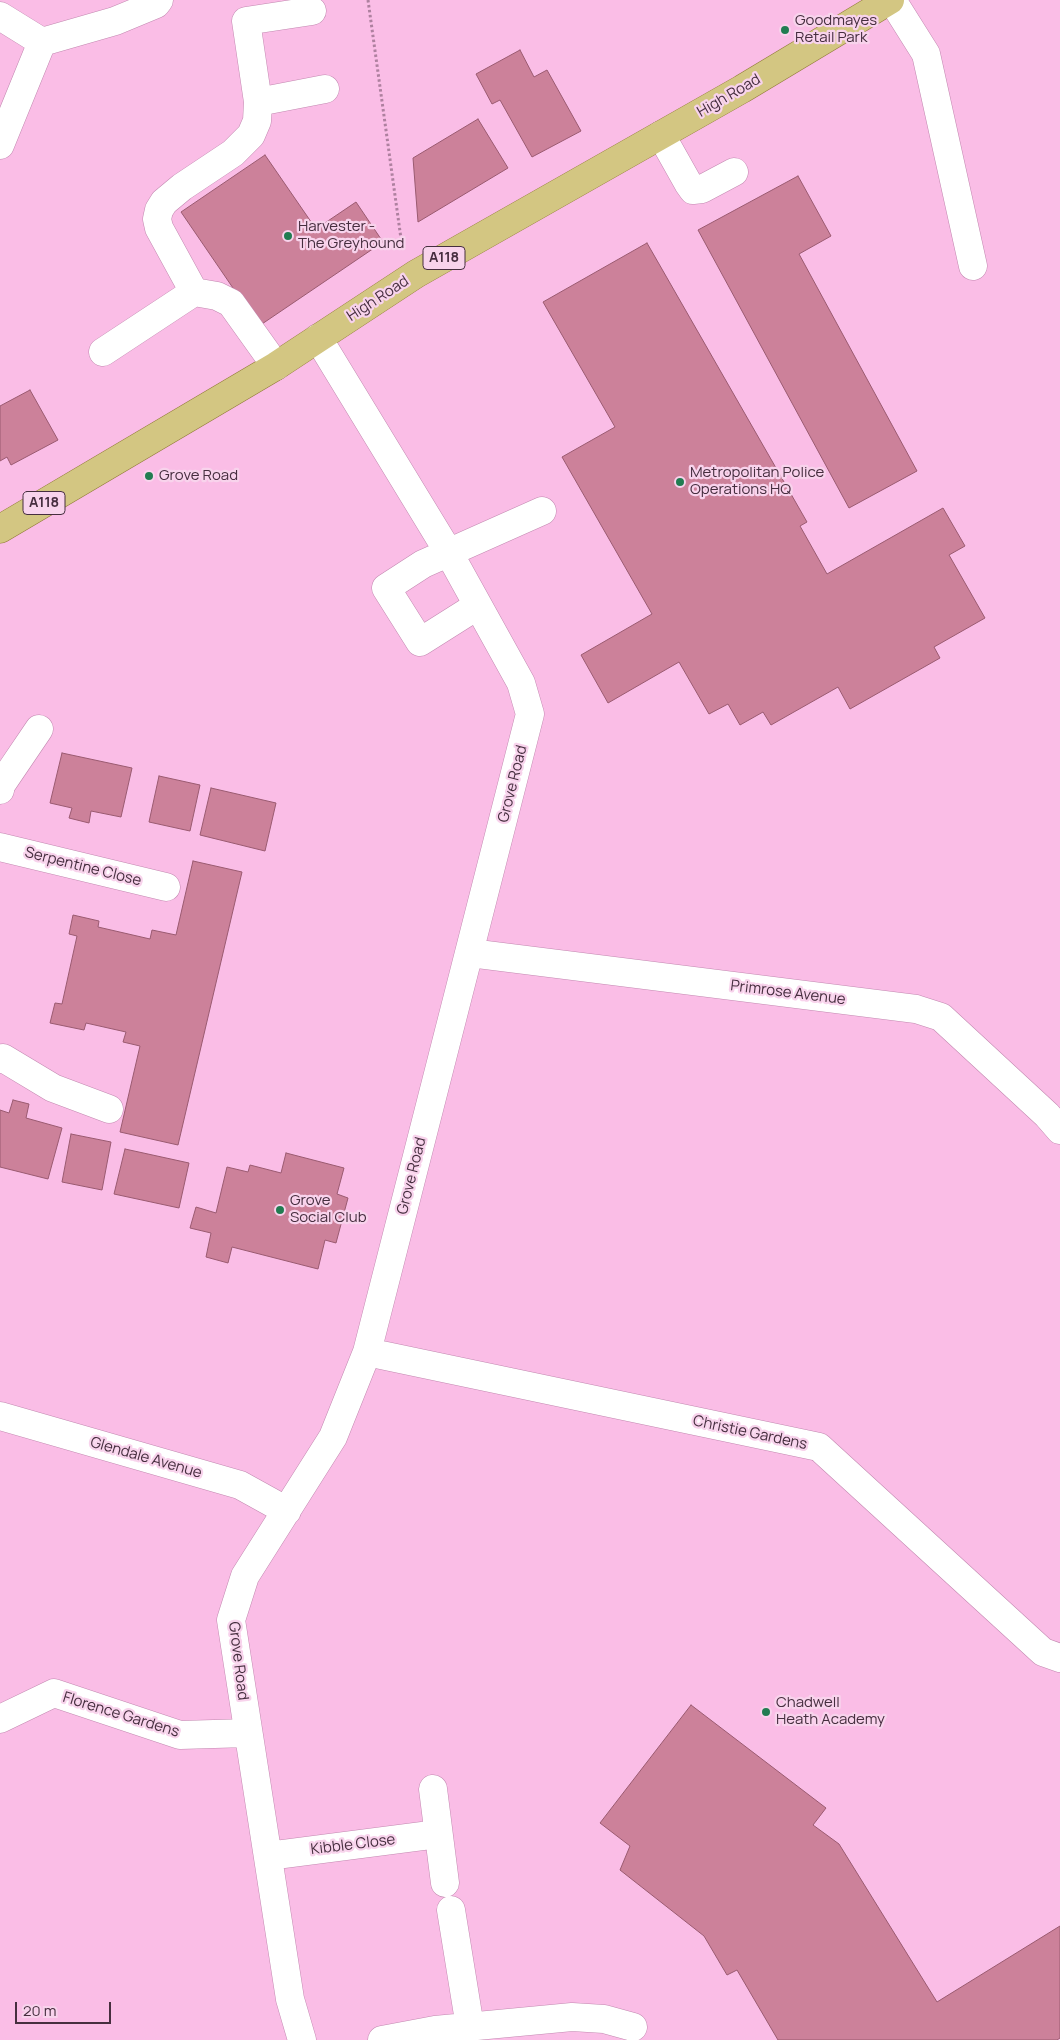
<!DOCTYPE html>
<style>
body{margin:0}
#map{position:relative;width:1060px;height:2040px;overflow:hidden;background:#fabde6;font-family:Manrope,sans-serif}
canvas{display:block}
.scale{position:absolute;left:15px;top:2002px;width:96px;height:22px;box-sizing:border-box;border:2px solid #462e3f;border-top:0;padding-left:6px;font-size:15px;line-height:18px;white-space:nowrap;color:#462e3f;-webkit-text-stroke:4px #f8d3ec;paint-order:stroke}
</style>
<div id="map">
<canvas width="1060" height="2040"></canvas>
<div class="scale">20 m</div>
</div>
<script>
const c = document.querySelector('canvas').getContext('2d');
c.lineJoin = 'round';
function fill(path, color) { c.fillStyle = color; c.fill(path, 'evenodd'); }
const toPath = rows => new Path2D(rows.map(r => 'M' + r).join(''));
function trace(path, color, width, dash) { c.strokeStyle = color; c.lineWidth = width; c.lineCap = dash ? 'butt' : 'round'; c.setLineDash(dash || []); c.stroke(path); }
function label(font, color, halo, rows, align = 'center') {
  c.font = font + ' Manrope,sans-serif'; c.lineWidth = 4.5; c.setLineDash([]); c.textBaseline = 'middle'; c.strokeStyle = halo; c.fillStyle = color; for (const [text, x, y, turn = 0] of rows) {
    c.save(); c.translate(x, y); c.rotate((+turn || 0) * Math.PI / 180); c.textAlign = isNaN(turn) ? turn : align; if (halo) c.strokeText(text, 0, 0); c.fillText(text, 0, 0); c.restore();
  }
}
const building = toPath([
 [520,50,534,77,547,70,581,131,532,157,500,100,492,104,476,74,520,50],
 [478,119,508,168,418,222,413,158,478,119],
 [265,155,316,229,356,202,383,242,259,326,181,212,265,155],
 [798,176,831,236,799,254,917,471,849,508,698,230,798,176],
 [647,243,807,522,800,526,827,574,943,508,965,546,949,555,985,618,934,647,940,658,850,709,838,687,771,725,763,712,740,725,728,704,709,714,679,662,608,703,581,655,652,614,562,457,615,427,543,302,647,243],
 [30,390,58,440,11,465,7,457,0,461,0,406,30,390],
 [62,753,132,768,121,817,91,811,89,823,69,818,72,808,50,803,62,753],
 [159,776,200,785,190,831,149,822,159,776],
 [211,788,276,803,265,851,200,835,211,788],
 [193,861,242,872,178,1145,120,1132,140,1046,123,1042,126,1032,86,1023,84,1030,50,1023,55,1003,62,1004,77,936,69,934,73,915,99,921,98,927,150,939,152,930,176,935,193,861],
 [13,1100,29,1104,26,1118,62,1128,48,1179,0,1167,0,1110,9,1113,13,1100],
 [71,1134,111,1142,102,1190,62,1182,71,1134],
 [125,1149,189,1163,179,1208,114,1194,125,1149],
 [286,1153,344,1168,337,1194,348,1198,336,1243,325,1240,318,1269,232,1247,228,1263,206,1257,211,1233,190,1228,196,1207,216,1213,227,1167,248,1172,250,1165,281,1173,286,1153],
 [691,1705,826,1808,813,1825,839,1844,937,2002,1060,1926,1060,2038,1057,2040,778,2040,737,1970,727,1975,704,1936,620,1870,630,1846,600,1823,691,1705]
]);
const path = toPath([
 [368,0,402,246,403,245]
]);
const minor = toPath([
 [892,0,926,54,973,266],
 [0,16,42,42],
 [42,42,115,21,156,4,159,0],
 [258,102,325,89],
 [661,135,688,183,693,190,702,189,734,172],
 [0,145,42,42],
 [194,292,159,228,157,219,159,210,164,202,182,187,233,153,251,135,257,121,258,102,246,21,312,11],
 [103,352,194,292,217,296,231,303,276,366],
 [477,606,420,642,386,588,423,564,542,511],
 [0,790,1,785,39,729],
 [0,847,166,887],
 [470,953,916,1009,941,1017,1047,1115,1060,1130],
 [0,1059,3,1058,53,1088,109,1109],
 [367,1352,819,1447,1043,1652,1060,1658],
 [0,1416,240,1485,287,1511],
 [0,1719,54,1693,180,1735,248,1733],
 [433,1789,445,1883],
 [268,1856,438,1834],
 [451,1910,470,2027],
 [302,2040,290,1999,231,1620,245,1576,333,1437,367,1352,530,714,521,683,449,553,318,338],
 [382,2040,435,2030,572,2017,604,2019,633,2027]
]);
const major = toPath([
 [0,529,276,366,416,274,742,89,890,0]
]);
const markers = [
 [785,30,5,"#217c51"],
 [288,236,5,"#217c51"],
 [149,476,5,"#217c51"],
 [680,482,5,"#217c51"],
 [280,1210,5,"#217c51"],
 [766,1712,5,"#217c51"]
];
const shields = [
 [444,258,42],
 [44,503,42]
];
const shieldNames = [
 ["A118",444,258],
 ["A118",44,503]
];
const poiNames = [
 ["Goodmayes",795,21],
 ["Retail Park",795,38],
 ["Harvester -",298,227],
 ["The Greyhound",298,244],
 ["Metropolitan Police",690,473],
 ["Operations HQ",690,490],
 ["Grove Road",159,476],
 ["Grove",290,1201],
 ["Social Club",290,1218],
 ["Chadwell",776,1703],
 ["Heath Academy",776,1720]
];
const streetNames = [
 ["High Road",729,96,-30],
 ["High Road",378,299,-33],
 ["Grove Road",513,784,-76],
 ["Serpentine Close",83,867,14],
 ["Primrose Avenue",788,993,7],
 ["Grove Road",412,1176,-76],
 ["Christie Gardens",750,1433,12],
 ["Glendale Avenue",146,1458,16],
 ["Grove Road",238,1661,83],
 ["Florence Gardens",121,1715,17],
 ["Kibble Close",353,1845,-7]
];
fill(building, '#cc819a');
trace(building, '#9a5a70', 1);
trace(minor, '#c288b0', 29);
trace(major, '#8e7835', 29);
trace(path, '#ae809f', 3, [2.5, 2.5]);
trace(minor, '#fff', 28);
trace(major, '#d3c682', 28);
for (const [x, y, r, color] of markers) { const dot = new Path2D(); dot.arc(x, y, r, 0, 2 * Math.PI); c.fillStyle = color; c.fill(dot); trace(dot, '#f8d3ec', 2); }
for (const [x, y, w] of shields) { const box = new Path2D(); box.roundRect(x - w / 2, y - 11.5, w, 23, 4); c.fillStyle = '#f8d3ec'; c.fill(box); trace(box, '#462e3f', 1); }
label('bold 14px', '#462e3f', null, shieldNames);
label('15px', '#462e3f', '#f8d3ec', poiNames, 'left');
label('15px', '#462e3f', '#f8d3ec', streetNames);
</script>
